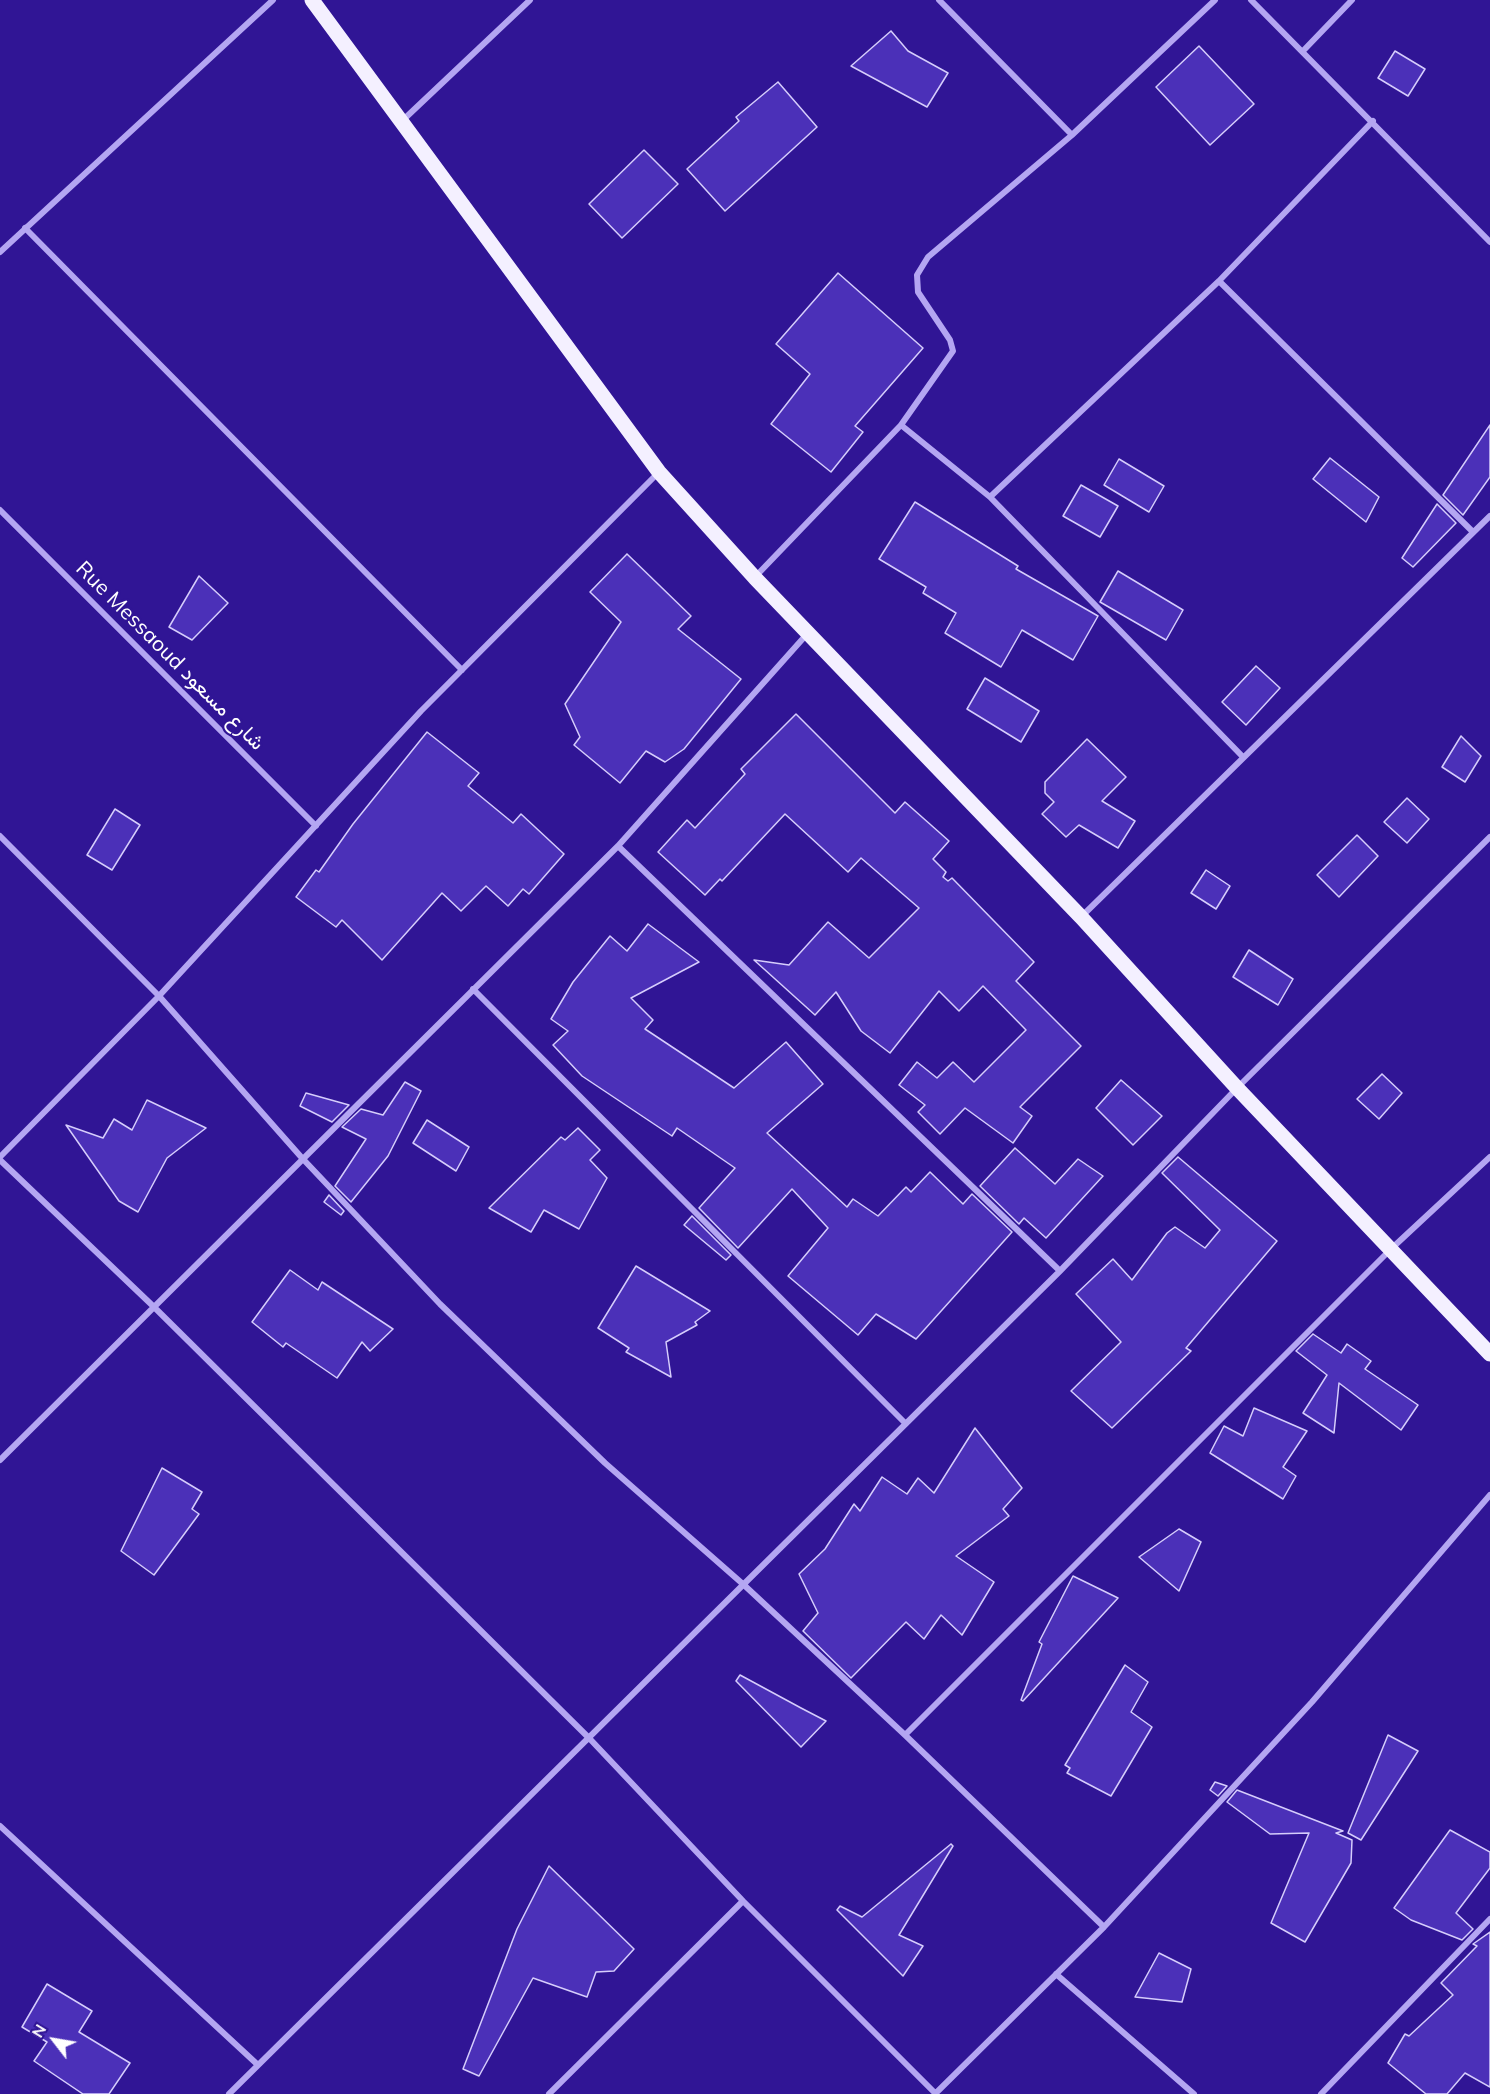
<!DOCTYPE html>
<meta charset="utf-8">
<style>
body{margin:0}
#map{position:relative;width:1490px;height:2094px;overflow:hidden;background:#301595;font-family:Mulish,sans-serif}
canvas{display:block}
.north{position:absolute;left:24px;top:2010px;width:60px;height:60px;-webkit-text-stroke:4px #301595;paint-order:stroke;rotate:301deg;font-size:16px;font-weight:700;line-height:24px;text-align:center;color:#fff}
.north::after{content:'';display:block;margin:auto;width:21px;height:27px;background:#fff;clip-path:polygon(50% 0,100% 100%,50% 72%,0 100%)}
</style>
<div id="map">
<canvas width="1490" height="2094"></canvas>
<div class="north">N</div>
</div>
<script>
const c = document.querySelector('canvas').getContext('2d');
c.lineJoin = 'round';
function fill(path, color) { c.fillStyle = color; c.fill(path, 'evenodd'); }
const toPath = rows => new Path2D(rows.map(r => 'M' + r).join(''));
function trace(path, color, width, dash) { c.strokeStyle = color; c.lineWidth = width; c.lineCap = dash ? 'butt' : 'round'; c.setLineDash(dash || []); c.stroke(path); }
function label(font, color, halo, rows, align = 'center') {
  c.font = font + ' Mulish,Vazirmatn,sans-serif'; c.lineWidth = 4.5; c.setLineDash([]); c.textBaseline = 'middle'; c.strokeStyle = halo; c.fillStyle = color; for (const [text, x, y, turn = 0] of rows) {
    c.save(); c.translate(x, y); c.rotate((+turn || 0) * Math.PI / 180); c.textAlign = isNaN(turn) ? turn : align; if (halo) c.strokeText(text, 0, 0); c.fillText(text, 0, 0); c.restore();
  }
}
const building = toPath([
 [891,31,908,51,948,73,927,107,851,66,891,31],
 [1199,46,1254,104,1210,145,1156,87,1199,46],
 [1395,51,1425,69,1408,96,1378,78,1395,51],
 [778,82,817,127,725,211,687,169,739,121,736,117,778,82],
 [644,150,678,184,622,238,589,204,644,150],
 [838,273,923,348,855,426,863,432,831,472,771,424,810,374,776,344,838,273],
 [1490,425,1490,477,1463,515,1443,495,1490,425],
 [1330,458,1379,497,1366,522,1313,479,1330,458],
 [1119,459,1164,486,1149,512,1104,485,1119,459],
 [1081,485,1118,506,1100,537,1063,516,1081,485],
 [915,502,1018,566,1016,569,1098,616,1073,660,1022,630,1001,667,945,633,956,613,923,593,926,587,879,559,915,502],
 [1437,504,1456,523,1413,567,1402,558,1437,504],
 [627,554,691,616,678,629,741,679,684,749,665,762,646,751,620,783,574,745,580,737,565,704,621,622,590,592,627,554],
 [1118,571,1183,610,1166,640,1100,602,1118,571],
 [199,576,228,603,192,640,169,627,199,576],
 [1256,666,1280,688,1246,725,1222,702,1256,666],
 [985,678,1039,711,1021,742,967,709,985,678],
 [796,714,895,813,905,802,949,841,933,859,946,872,943,877,948,881,952,878,1034,962,1016,981,1081,1046,1020,1107,1032,1116,1013,1143,965,1108,940,1134,918,1112,925,1105,899,1085,917,1062,937,1078,953,1062,974,1082,1026,1030,983,986,959,1011,939,991,890,1053,861,1031,836,992,815,1015,754,960,789,965,828,922,869,958,919,908,861,858,848,872,785,814,722,881,720,879,705,895,658,852,687,820,695,828,745,774,741,769,796,714],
 [427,732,479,773,468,786,513,823,521,814,564,854,529,894,523,889,508,906,486,886,461,911,442,893,382,960,342,920,336,927,296,897,316,870,319,872,353,824,427,732],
 [1461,736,1481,756,1465,782,1442,767,1461,736],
 [1087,739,1126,777,1102,801,1135,821,1118,848,1079,825,1066,837,1042,814,1054,802,1045,793,1045,782,1087,739],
 [1407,798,1429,819,1407,843,1384,822,1407,798],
 [115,809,140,825,112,870,87,855,115,809],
 [1357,835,1378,856,1339,897,1317,875,1357,835],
 [1206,870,1230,886,1216,909,1191,893,1206,870],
 [648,924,699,962,631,998,653,1020,645,1029,734,1088,786,1042,823,1084,767,1133,847,1207,853,1199,878,1216,906,1187,911,1192,930,1172,963,1204,972,1194,1012,1232,916,1339,876,1314,858,1335,788,1276,828,1228,792,1189,738,1248,699,1208,735,1168,677,1128,672,1136,582,1076,553,1045,568,1031,551,1019,573,982,610,936,627,951,648,924],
 [1249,950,1293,979,1278,1005,1233,977,1249,950],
 [1382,1074,1402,1093,1379,1119,1357,1099,1382,1074],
 [1121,1080,1162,1116,1133,1145,1096,1108,1121,1080],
 [405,1082,421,1091,388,1156,351,1202,335,1186,366,1139,342,1127,361,1109,383,1115,405,1082],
 [306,1093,349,1105,332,1122,300,1106,306,1093],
 [147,1100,206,1128,167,1158,138,1212,119,1201,66,1125,103,1138,114,1119,132,1130,147,1100],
 [427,1120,469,1147,456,1171,413,1143,427,1120],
 [578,1128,600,1150,590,1160,607,1178,579,1229,544,1210,531,1232,489,1208,561,1137,565,1140,578,1128],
 [1015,1148,1055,1184,1078,1159,1103,1176,1046,1238,1024,1218,1019,1224,980,1186,1015,1148],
 [1178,1157,1277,1241,1186,1348,1191,1351,1112,1428,1071,1391,1121,1342,1076,1294,1113,1259,1132,1280,1167,1233,1175,1227,1205,1248,1220,1230,1162,1173,1178,1157],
 [329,1195,344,1211,341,1215,324,1202,329,1195],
 [692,1216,731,1255,726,1260,684,1225,692,1216],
 [636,1266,710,1311,695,1322,697,1325,666,1342,671,1377,626,1352,629,1348,598,1328,636,1266],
 [290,1270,318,1290,322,1282,393,1329,370,1351,362,1342,337,1378,286,1343,283,1347,252,1322,290,1270],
 [1313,1334,1341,1353,1347,1344,1371,1361,1365,1369,1418,1405,1401,1430,1339,1383,1334,1433,1303,1413,1327,1375,1296,1351,1313,1334],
 [1254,1408,1307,1431,1283,1467,1296,1476,1283,1499,1210,1453,1224,1426,1243,1436,1254,1408],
 [975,1428,1022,1488,1003,1509,1009,1516,956,1556,994,1582,962,1635,941,1615,924,1639,906,1622,851,1678,803,1631,818,1613,799,1574,825,1549,854,1504,860,1511,882,1477,907,1494,918,1478,934,1493,975,1428],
 [162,1468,202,1492,192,1509,199,1514,154,1575,121,1551,162,1468],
 [1179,1529,1201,1542,1179,1591,1139,1557,1179,1529],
 [1073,1576,1118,1598,1023,1701,1021,1700,1042,1644,1039,1642,1073,1576],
 [1125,1665,1148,1682,1131,1712,1152,1727,1111,1796,1067,1773,1070,1768,1065,1765,1125,1665],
 [740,1675,801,1708,826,1721,801,1747,736,1681,740,1675],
 [1388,1735,1418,1751,1361,1840,1348,1833,1388,1735],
 [1215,1782,1227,1786,1218,1796,1210,1790,1215,1782],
 [1237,1790,1343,1831,1336,1833,1352,1840,1351,1863,1305,1942,1271,1923,1309,1833,1270,1834,1227,1802,1237,1790],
 [1450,1830,1490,1852,1490,1868,1456,1913,1473,1929,1462,1940,1411,1920,1394,1908,1450,1830],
 [951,1844,953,1846,899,1935,923,1946,903,1976,837,1910,840,1906,862,1917,951,1844],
 [549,1866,634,1949,614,1971,596,1972,587,1997,533,1978,479,2076,463,2069,517,1929,549,1866],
 [1490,1932,1490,2087,1465,2073,1447,2094,1426,2094,1388,2063,1405,2034,1409,2036,1453,1995,1441,1983,1477,1946,1473,1944,1490,1932],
 [1159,1953,1191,1969,1182,2002,1135,1997,1159,1953],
 [47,1984,92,2011,79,2032,130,2063,109,2094,83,2094,34,2061,47,2042,22,2027,47,1984]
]);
const minor = toPath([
 [939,0,1072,135],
 [1251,0,1490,242],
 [1303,51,1352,0],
 [402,121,530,0],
 [25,228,462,670],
 [0,252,273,0],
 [1219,281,1473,532],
 [901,425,990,497,1243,757],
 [990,497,1219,281,1373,121],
 [0,510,316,826],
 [755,577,901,425,953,351,950,340,918,292,917,275,928,257,1072,135,1215,0],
 [0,836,159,996,302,1158,440,1304,605,1463,744,1585,905,1735,1104,1927],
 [618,846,1060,1271],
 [1081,917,1490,516],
 [473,989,905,1423],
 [0,1157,159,996,421,711,659,472],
 [0,1160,153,1306,589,1738,743,1901,935,2093],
 [0,1460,618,846,807,634],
 [905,1735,1391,1249,1490,1157],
 [0,1826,258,2065],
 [1056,1974,1194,2094],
 [229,2094,1060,1271,1237,1088,1490,837],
 [549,2094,743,1901],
 [935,2094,1104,1927,1312,1702,1490,1495],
 [1321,2094,1490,1919]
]);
const primary = toPath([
 [312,0,659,472,755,578,1081,917,1237,1088,1490,1354]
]);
const streetNames = [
 ["Rue Messaoud شارع مسعود",170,656,45]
];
fill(building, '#4b30b8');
trace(building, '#d6cdfc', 1.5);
trace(minor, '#b4a6f2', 6);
trace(primary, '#f4f0ff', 15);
label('21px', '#fff', '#301595', streetNames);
</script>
